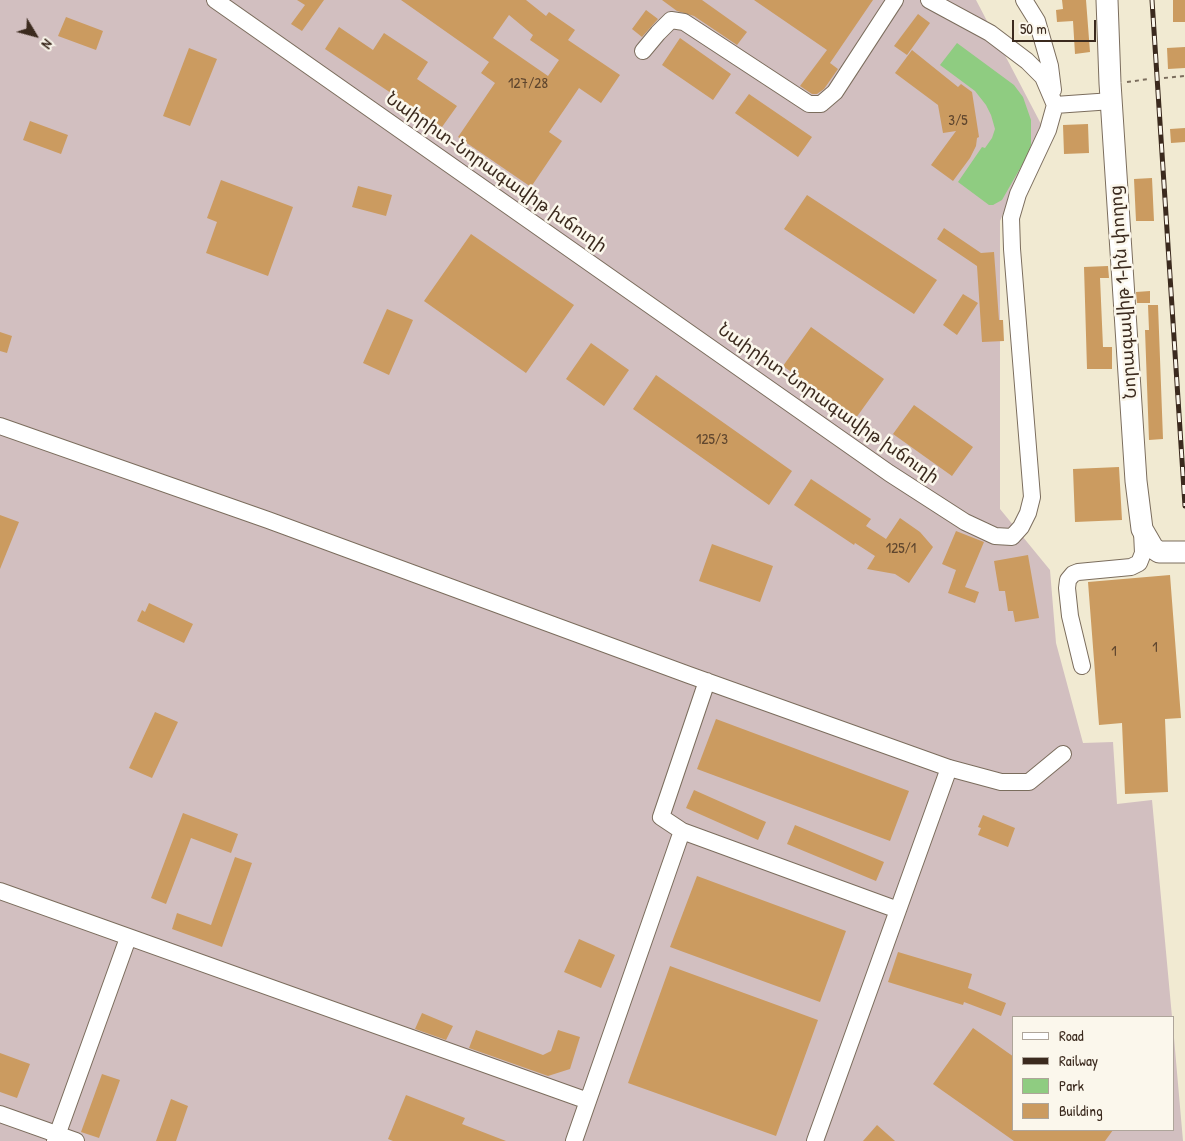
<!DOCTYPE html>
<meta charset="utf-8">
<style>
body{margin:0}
#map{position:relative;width:1185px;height:1141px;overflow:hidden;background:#f1ead2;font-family:"Patrick Hand",sans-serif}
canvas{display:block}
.legend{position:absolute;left:1012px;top:1016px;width:162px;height:115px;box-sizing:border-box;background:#fbf7ec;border:1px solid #aea59a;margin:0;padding:6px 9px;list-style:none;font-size:15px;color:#3b2a1e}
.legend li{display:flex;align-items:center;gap:10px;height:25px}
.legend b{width:25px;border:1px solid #aea59a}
.north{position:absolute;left:10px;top:10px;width:50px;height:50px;-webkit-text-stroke:4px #fbf7ec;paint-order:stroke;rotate:127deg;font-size:14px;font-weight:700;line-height:20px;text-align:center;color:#3b2a1e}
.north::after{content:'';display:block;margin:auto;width:18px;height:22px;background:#3b2a1e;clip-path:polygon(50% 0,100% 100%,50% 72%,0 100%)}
.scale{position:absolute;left:1012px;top:20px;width:84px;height:22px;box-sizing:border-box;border:2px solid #3b2a1e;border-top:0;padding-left:6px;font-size:15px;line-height:18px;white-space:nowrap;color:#3b2a1e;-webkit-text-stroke:4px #fbf7ec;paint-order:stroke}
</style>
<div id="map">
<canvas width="1185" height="1141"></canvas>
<ul class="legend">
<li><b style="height:6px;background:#fff"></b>Road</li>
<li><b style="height:6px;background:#3b2a1e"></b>Railway</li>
<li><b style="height:14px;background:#8fcc81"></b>Park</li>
<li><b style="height:14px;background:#cb9b60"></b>Building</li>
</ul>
<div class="north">N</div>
<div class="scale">50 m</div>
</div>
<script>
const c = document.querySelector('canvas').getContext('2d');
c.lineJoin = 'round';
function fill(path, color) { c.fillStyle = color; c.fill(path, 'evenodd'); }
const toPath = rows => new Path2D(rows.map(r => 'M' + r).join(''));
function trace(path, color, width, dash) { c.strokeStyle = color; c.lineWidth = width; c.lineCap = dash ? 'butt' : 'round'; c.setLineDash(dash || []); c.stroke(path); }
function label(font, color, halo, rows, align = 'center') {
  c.font = font + ' "Patrick Hand","Noto Sans Armenian",sans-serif'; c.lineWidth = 5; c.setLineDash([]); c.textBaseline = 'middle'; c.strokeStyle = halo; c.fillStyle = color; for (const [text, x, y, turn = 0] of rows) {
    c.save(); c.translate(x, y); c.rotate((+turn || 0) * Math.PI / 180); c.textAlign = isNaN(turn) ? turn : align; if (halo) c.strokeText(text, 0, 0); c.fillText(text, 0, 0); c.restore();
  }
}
const industrial = toPath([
 [0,0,976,0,1041,124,1000,221,1000,509,1050,570,1056,643,1083,743,1113,742,1117,804,1152,800,1172,1017,1014,1017,1014,1130,1174,1130,1174,1038,1183,1141,0,1141]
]);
const green = toPath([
 [957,43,1014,85,1023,97,1031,120,1031,145,1026,158,1002,200,993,205,989,205,958,182,982,147,985,148,992,138,995,129,991,115,986,105,975,91,940,65]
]);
const building = toPath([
 [297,0,324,0,302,31,291,24,305,5],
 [401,0,526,0,546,16,549,12,575,30,568,40,620,75,601,103,579,88,549,132,562,141,531,187,458,137,495,83,481,73,489,62],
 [509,15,533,35,530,40,559,60,548,76,493,38],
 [662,0,702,0,747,32,737,45,694,16,677,11],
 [754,0,873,0,830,63,838,69,824,89,817,94,812,94,800,86,827,50],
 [1062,0,1086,0,1090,52,1075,54,1073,21,1057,22,1056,10,1063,9],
 [1173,0,1185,0,1185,22,1173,22],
 [646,10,658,19,642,37,632,29],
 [918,14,930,23,907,55,894,46],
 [66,17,103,31,96,50,58,36],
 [339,27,373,50,384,33,428,62,417,79,457,106,442,127,325,49],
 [680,38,731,74,713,100,662,65],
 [1185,47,1185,68,1168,69,1167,48],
 [189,48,217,59,190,126,163,116],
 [912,50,958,87,961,84,972,92,979,137,977,138,976,146,970,158,953,181,931,165,956,131,943,133,938,105,895,73],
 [749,94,812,137,798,157,735,113],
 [30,121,68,135,61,154,23,140],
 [1088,124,1089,153,1064,154,1063,125],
 [1185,128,1185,142,1171,143,1170,129],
 [1152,178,1154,221,1136,221,1134,179],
 [221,180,293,207,268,276,206,253,217,222,207,218],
 [358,186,392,195,386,216,352,207],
 [807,195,937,280,914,314,784,229],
 [944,228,981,253,994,252,999,320,1003,320,1004,341,982,342,977,266,937,239],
 [471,234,574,305,526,373,424,301],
 [1108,266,1109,278,1100,278,1103,347,1112,347,1112,369,1087,369,1084,267],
 [1150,291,1150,303,1137,303,1136,292],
 [963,294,978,303,957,335,943,325],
 [1148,305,1158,305,1163,439,1149,440,1145,330,1149,330],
 [387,309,413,320,389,375,363,363],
 [811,327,884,379,856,418,783,366],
 [0,332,12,336,7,353,0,351],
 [591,343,629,370,604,406,566,379],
 [656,375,792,471,769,505,633,409],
 [914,405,973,447,952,476,893,434],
 [1119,467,1122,520,1075,522,1073,469],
 [811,479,871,519,866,526,886,539,900,518,920,532,933,547,909,583,895,574,867,569,875,556,855,543,854,545,794,505],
 [0,515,19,522,0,569],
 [956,531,984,542,965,587,979,592,975,603,948,593,956,570,942,564],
 [712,544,773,566,760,602,699,581],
 [1028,555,1039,618,1015,622,1013,611,1008,611,1005,591,999,591,994,561],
 [1170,575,1181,718,1165,719,1168,792,1125,794,1122,723,1099,725,1088,582],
 [149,603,193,624,184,643,137,621,142,610,145,612],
 [155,712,178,722,152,778,129,768],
 [716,719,909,791,890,841,697,769],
 [694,790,766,822,758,840,686,808],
 [183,813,238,834,231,853,191,838,166,904,151,898],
 [983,815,1015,828,1008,847,978,835,981,828,978,827],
 [795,825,884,862,876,881,787,844],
 [235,857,252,863,222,947,172,929,177,913,211,925],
 [697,876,846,931,820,1002,670,947],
 [579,939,615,955,601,988,564,972],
 [898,952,972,974,968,988,1006,1003,1001,1016,964,1002,963,1005,888,982],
 [670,966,818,1020,776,1136,628,1083],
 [422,1013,453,1026,446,1040,415,1029],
 [973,1028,1014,1057,1014,1130,1113,1130,1105,1141,1014,1141,933,1084],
 [476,1030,543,1055,551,1051,558,1030,580,1037,570,1069,548,1076,469,1048],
 [0,1053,30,1064,17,1098,0,1092],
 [102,1074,120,1080,99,1138,81,1132],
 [406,1095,465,1118,462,1124,506,1141,393,1141,388,1139],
 [171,1099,188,1106,176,1141,156,1141],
 [877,1125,895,1141,863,1141]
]);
const path = toPath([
 [1164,78,1185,76],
 [1127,82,1149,79]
]);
const minor = toPath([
 [215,0,889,473,965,522,995,536,1012,537,1021,527,1028,513,1032,497,1012,249,1011,218,1018,194,1048,130,1055,105,1112,101],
 [929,0,990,33,1027,61,1043,77,1055,105],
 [1024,0,1037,21,1050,66,1053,90],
 [643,51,658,33,671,20,684,22,809,104,821,104,835,92,895,0],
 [0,426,268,520,689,675,949,768,1001,782,1029,782,1063,754],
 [1082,666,1070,616,1067,588,1068,580,1073,574,1078,572,1131,567,1139,563,1143,553,1142,532],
 [707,681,661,817,682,831,898,910],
 [0,891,588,1101],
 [0,1114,76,1141],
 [55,1141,128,938],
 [574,1141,682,831],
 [815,1141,949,768]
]);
const major = toPath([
 [1107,0,1110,83,1136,481,1142,529,1153,548,1159,552,1185,552]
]);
const rail = toPath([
 [1152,0,1185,506]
]);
const numberNames = [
 ["127/28",528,84],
 ["3/5",958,121],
 ["125/3",712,440],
 ["125/1",901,549],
 ["1",1155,648],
 ["1",1114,652]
];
const streetNames = [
 ["Նաիրիտ-Նորագավիթ խճուղի",496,173,35],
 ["Նորագավիթ 1-ին փողոց",1124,292,-94],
 ["Նաիրիտ-Նորագավիթ խճուղի",828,404,35]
];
fill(industrial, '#d2bfc0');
fill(green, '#8fcc81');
fill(building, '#cb9b60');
trace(minor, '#7b6d5d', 18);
trace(major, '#7b6d5d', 23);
trace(path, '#7b6d5d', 2, [4, 4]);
trace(minor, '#fff', 16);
trace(major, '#fff', 21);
trace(rail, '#3b2a1e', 5);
trace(rail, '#fbf7ec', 3, [9]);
label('15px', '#5f462e', null, numberNames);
label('18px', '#3b2a1e', '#fbf7ec', streetNames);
</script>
